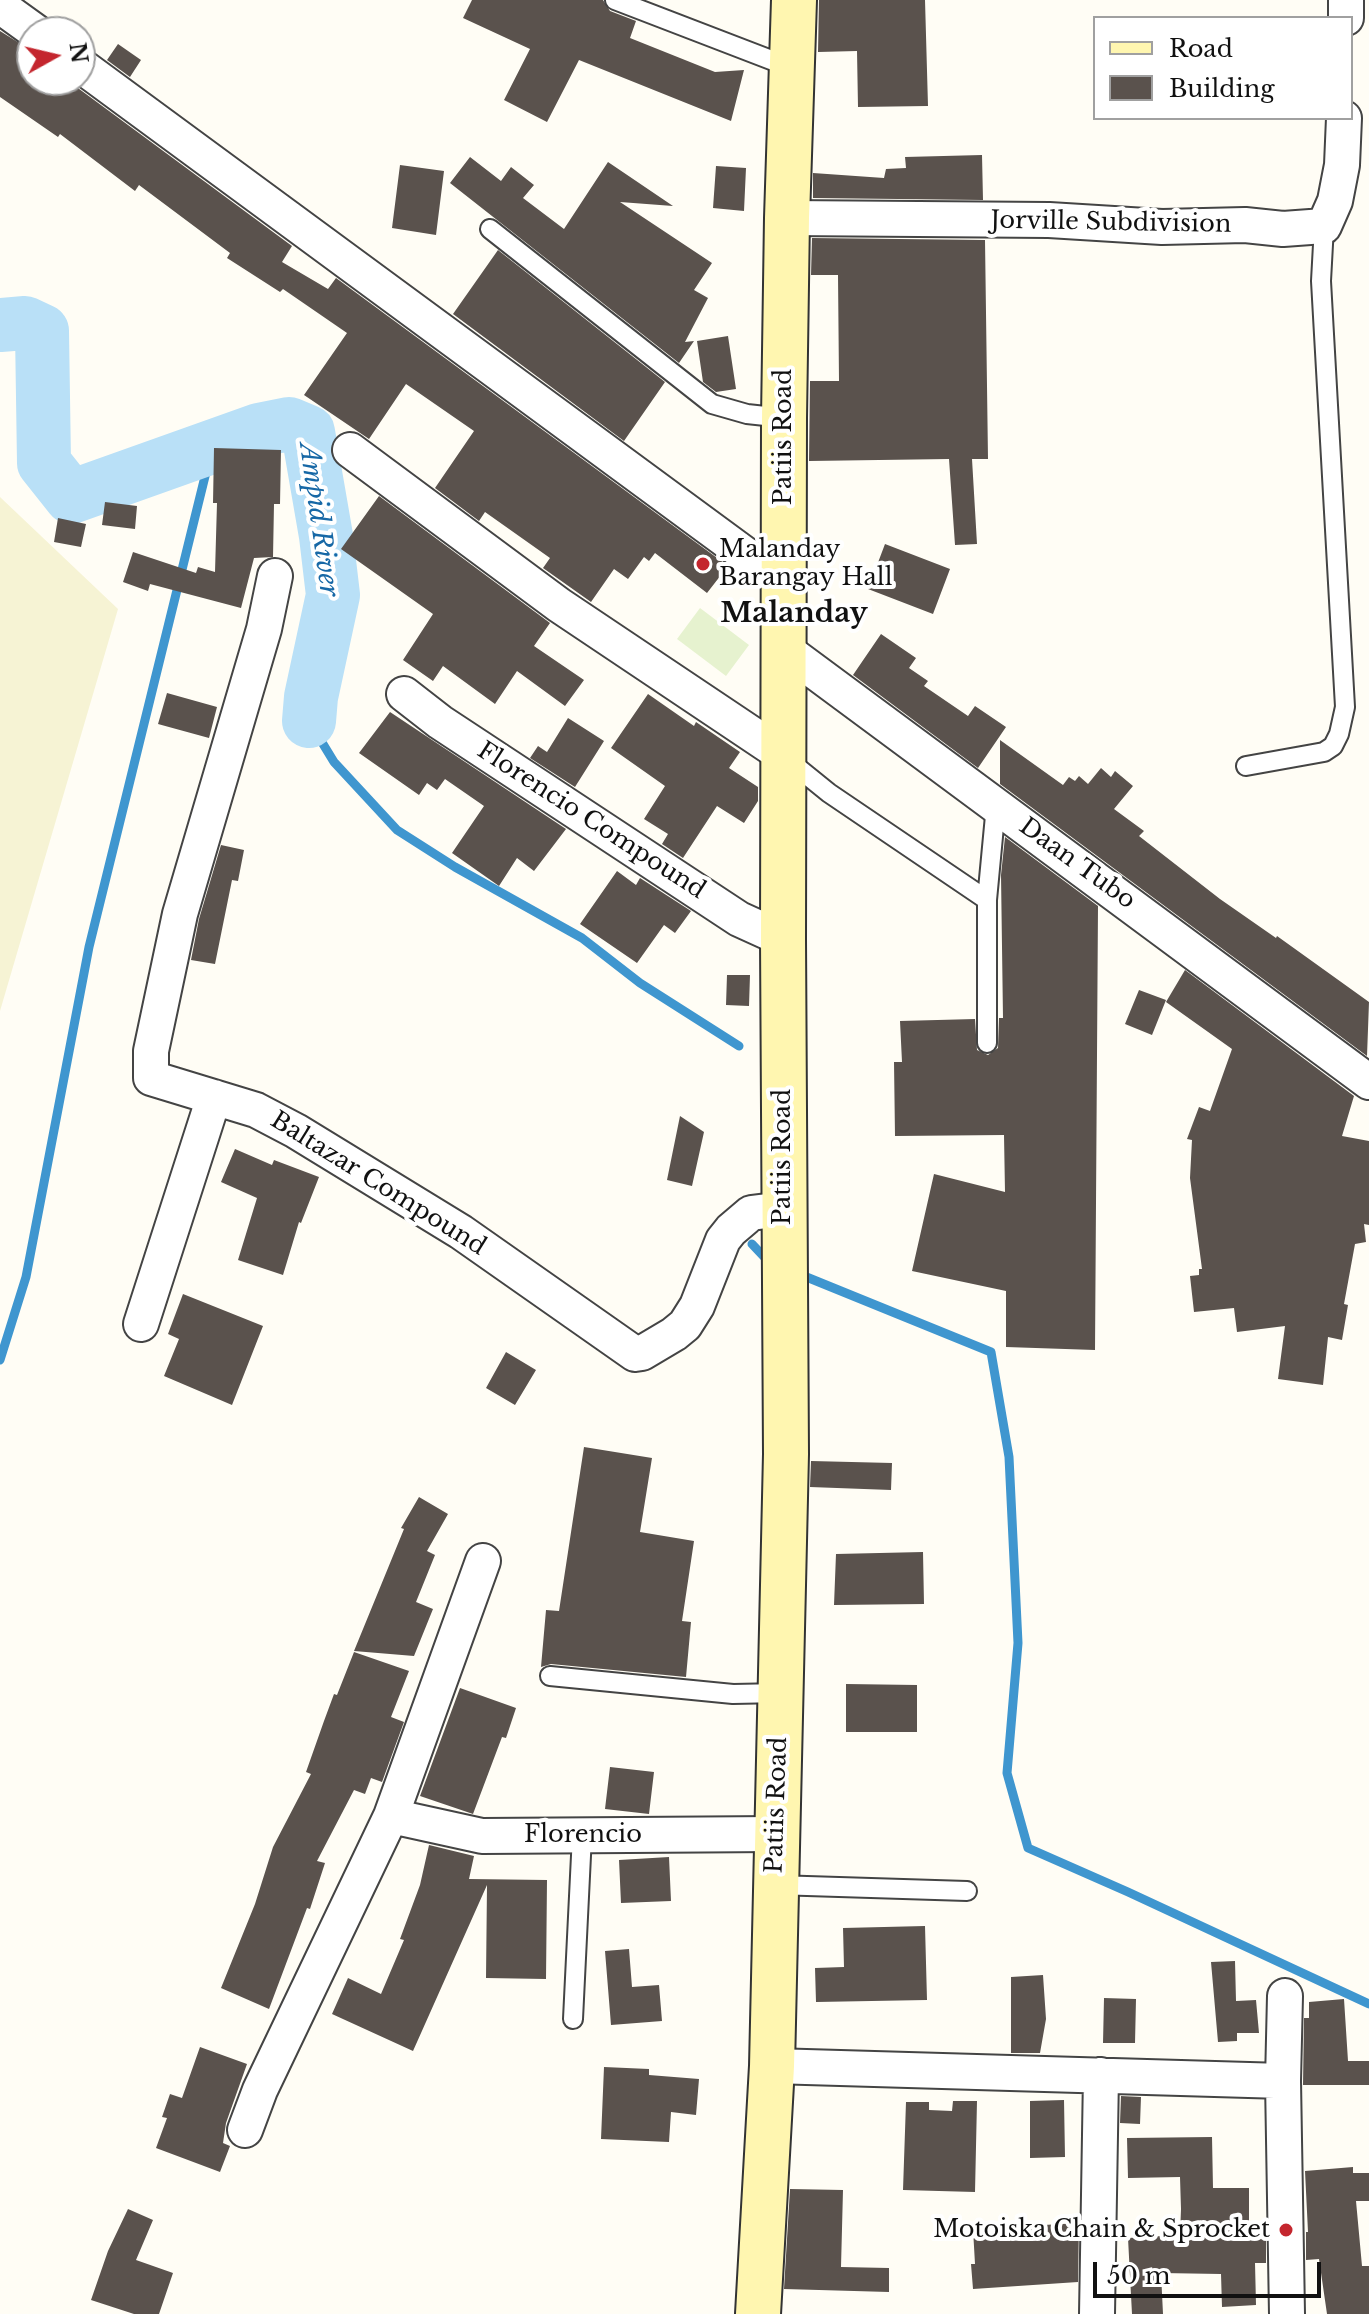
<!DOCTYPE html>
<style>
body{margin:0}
#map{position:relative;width:1369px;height:2314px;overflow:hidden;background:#fffdf5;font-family:"Libre Baskerville",serif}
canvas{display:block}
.legend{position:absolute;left:1093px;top:16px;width:260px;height:104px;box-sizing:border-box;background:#fff;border:2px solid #a0a0a0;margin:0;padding:10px 14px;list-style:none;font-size:24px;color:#111}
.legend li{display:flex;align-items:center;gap:16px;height:40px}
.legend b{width:40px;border:2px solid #a0a0a0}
.north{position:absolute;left:16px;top:16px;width:80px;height:80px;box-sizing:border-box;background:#fff;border:2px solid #a0a0a0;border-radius:50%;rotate:82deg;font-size:22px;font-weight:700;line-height:32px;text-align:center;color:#111}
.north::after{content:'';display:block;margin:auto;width:28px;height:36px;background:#c4262e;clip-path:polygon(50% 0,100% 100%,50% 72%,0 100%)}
.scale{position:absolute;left:1093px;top:2262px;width:228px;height:36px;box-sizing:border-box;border:4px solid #111;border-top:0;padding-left:10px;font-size:24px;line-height:28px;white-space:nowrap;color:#111;-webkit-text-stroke:6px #fff;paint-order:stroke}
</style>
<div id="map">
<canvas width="1369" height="2314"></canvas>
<ul class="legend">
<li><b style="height:10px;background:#fff6b0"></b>Road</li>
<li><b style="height:22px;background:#5a524d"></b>Building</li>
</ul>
<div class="north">N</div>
<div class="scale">50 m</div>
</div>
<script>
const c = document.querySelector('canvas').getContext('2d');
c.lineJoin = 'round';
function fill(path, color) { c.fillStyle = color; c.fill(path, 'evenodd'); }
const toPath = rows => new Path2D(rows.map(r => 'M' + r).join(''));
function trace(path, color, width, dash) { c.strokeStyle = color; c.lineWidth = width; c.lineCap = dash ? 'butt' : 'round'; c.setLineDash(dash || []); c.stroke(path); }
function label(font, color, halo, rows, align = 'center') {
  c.font = font + ' "Libre Baskerville",serif'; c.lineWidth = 8; c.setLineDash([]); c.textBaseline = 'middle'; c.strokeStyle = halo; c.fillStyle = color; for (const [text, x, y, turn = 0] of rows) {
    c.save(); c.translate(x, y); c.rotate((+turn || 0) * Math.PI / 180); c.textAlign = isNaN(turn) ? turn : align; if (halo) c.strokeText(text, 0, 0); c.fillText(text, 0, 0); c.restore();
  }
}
const farmland = toPath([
 [0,497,118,609,0,1011]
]);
const pitch = toPath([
 [700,608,749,645,726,676,677,639]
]);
const stream = toPath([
 [309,721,334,762,397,830,455,867,582,938,640,983,739,1046],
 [752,1244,768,1261],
 [804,1282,804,1276,991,1352,1009,1457,1018,1643,1007,1773,1028,1848,1128,1892,1369,2004],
 [0,1360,26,1277,89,947,212,448]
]);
const river = toPath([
 [0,325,25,323,42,331,44,463,71,497,259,430,289,424,308,432,326,536,333,595,311,697,309,721]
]);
const building = toPath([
 [472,0,603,0,610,11,636,21,630,38,715,72,744,70,731,121,579,60,547,122,504,100,530,49,463,18],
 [819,0,925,0,928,106,858,107,857,51,818,52],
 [0,31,32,51,32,80,67,80,292,246,282,262,328,289,336,278,728,566,707,593,655,553,649,561,644,557,628,579,614,569,591,602,543,568,550,558,485,512,479,521,435,488,474,431,406,384,369,439,304,395,347,333,283,289,280,292,227,258,230,253,139,185,135,191,60,134,58,137,0,97],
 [118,44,141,60,130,77,107,60],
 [982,155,983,200,813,198,813,173,884,178,886,169,906,168,905,157],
 [470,157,501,181,511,167,534,185,523,198,564,229,608,162,673,206,620,202,712,263,694,290,708,298,685,342,694,341,679,363,450,183],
 [400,165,444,171,436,235,392,228],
 [716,166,746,168,744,211,713,208],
 [812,238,985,240,988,459,972,459,977,544,955,545,949,459,809,461,810,381,839,381,838,275,811,275],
 [498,250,665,382,624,441,453,314],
 [728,336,736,389,716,392,703,382,697,341],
 [214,448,281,450,280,504,274,504,273,557,254,558,241,608,150,584,148,591,123,582,133,552,196,573,198,567,215,572,217,503,213,503],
 [379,496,550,623,534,646,584,680,565,706,517,671,495,704,443,666,433,681,403,660,433,614,341,549],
 [105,502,137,506,135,529,102,525],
 [58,518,86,524,81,547,54,542],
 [885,544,950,569,933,614,868,589],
 [881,634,916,658,909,668,928,681,924,686,968,716,975,706,1006,727,978,768,853,675],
 [167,693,217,707,209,738,158,724],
 [648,694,694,726,696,722,740,752,729,768,758,787,758,801,744,823,717,806,683,858,662,844,668,834,644,819,665,786,611,748],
 [390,712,566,829,534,871,517,858,499,886,452,853,484,806,445,779,437,790,427,783,419,795,359,753],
 [568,718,604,741,575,787,530,758,538,746,547,752],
 [1000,740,1063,785,1069,777,1075,781,1079,776,1088,784,1101,768,1111,777,1115,771,1133,786,1114,809,1144,831,1139,836,1220,899,1276,938,1277,936,1369,1002,1367,1056,1000,784],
 [1005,837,1098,906,1095,1350,1006,1347,1006,1291,912,1271,934,1174,1005,1192,1004,1135,895,1136,894,1062,902,1062,900,1021,975,1019,977,1050,988,1055,998,1048,999,1018,1003,1018,1001,875],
 [221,845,244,850,238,881,232,880,215,964,191,960,199,919],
 [617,871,636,885,640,878,691,911,675,933,664,925,637,963,580,924],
 [1185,970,1354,1096,1342,1136,1369,1141,1369,1225,1364,1224,1366,1242,1355,1244,1344,1304,1348,1305,1342,1340,1328,1337,1323,1385,1278,1379,1285,1326,1237,1332,1234,1308,1194,1312,1190,1276,1199,1275,1199,1269,1202,1269,1190,1178,1192,1140,1187,1139,1199,1107,1210,1111,1232,1049,1166,1002],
 [727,975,750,975,749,1006,726,1005],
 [1139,990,1166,1000,1152,1035,1125,1024],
 [680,1116,704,1132,692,1186,667,1180],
 [235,1149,272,1165,274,1160,319,1177,301,1223,299,1222,283,1275,238,1260,257,1198,221,1182],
 [183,1294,263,1326,232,1405,164,1376,179,1339,168,1334],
 [506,1352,536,1370,515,1405,486,1388],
 [584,1447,652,1458,640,1532,694,1541,682,1621,691,1622,686,1677,551,1664,541,1667,546,1610,559,1611],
 [811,1461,892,1463,891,1490,810,1487],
 [419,1497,448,1514,427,1551,435,1555,416,1602,433,1609,414,1656,354,1651,404,1529,401,1528],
 [923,1552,924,1604,834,1605,836,1554],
 [354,1652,409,1671,391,1717,404,1722,382,1782,371,1778,365,1794,354,1790,317,1861,325,1863,310,1909,307,1908,269,2009,221,1988,255,1904,273,1847,311,1774,306,1772,324,1721,334,1694,337,1695],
 [846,1684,917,1685,917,1732,846,1732],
 [460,1688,516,1708,506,1738,502,1737,473,1814,420,1796],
 [610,1767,654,1772,649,1814,605,1809],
 [429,1845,474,1856,469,1879,547,1880,546,1979,486,1978,487,1885,413,2051,332,2014,348,1978,381,1994,404,1940,400,1939,420,1885],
 [669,1857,671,1901,621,1903,619,1860],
 [925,1926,927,2000,816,2002,815,1968,844,1967,843,1928],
 [629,1949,632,1987,659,1985,662,2021,611,2025,605,1951],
 [1235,1961,1236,2001,1256,2000,1259,2033,1237,2033,1237,2041,1218,2042,1211,1962],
 [1043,1975,1046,2019,1040,2053,1011,2053,1011,1977],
 [1104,1998,1136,1999,1135,2043,1103,2043],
 [1344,1999,1348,2061,1369,2061,1369,2085,1303,2085,1304,2018,1309,2018,1309,2002],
 [200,2047,247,2064,226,2123,223,2143,230,2146,220,2172,156,2148,167,2118,162,2117,170,2094,182,2098],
 [604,2067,649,2069,649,2075,699,2079,696,2115,671,2112,669,2142,601,2139],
 [1121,2096,1141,2097,1140,2124,1120,2123],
 [1064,2100,1065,2157,1030,2158,1030,2101],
 [953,2101,977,2101,975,2192,903,2190,906,2102,929,2102,929,2110,952,2111],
 [1212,2137,1213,2188,1249,2188,1249,2235,1266,2234,1266,2263,1255,2263,1256,2305,1222,2307,1221,2274,1161,2273,1163,2314,1132,2314,1128,2238,1180,2235,1181,2209,1180,2177,1128,2178,1127,2138],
 [1353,2167,1353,2173,1369,2173,1369,2201,1356,2201,1362,2266,1369,2266,1369,2314,1327,2314,1319,2259,1306,2260,1306,2232,1308,2232,1305,2171],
 [790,2189,843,2190,841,2267,889,2268,889,2292,784,2289],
 [128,2209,153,2220,136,2260,173,2273,159,2314,134,2314,91,2300,108,2251],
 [1079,2223,1078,2282,973,2289,971,2264,975,2264,973,2229]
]);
const lane = toPath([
 [615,0,792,68],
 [490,229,712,404,747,414,784,418],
 [787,759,829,793,987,900],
 [1246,766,1324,752,1333,746,1339,734,1345,707,1321,281,1324,226],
 [987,1043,987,900,996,805],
 [550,1676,733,1694,781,1693],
 [775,1885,967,1891],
 [573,2019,582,1835]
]);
const street = toPath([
 [0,6,36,32],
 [1346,18,1346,0],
 [80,65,784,583],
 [787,218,1049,220,1162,227,1245,225,1283,229,1324,226,1335,201,1342,165,1344,118],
 [350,450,559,605,783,755],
 [275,576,264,629,180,914,151,1051,151,1078,256,1110,296,1131,461,1232,635,1354,642,1353,674,1334,685,1325,697,1306,723,1240,731,1230,751,1213,783,1209],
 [783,648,1369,1082],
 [404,694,440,722,739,919,783,939],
 [141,1324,214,1097],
 [391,1816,482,1836,776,1834],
 [1285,1996,1283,2081,1287,2314],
 [772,2066,1283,2081],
 [245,2130,260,2090,391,1816,483,1561],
 [1097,2314,1101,2075]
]);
const secondary = toPath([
 [758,2314,772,2066,786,1454,783,939,784,418,787,218,794,0]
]);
const markers = [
 [703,564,8,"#c4262e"],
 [1286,2230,8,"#c4262e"]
];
const streetNames = [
 ["Jorville Subdivision",1111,223,1],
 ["Patiis Road",784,437,-90],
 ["Florencio Compound",591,821,33],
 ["Daan Tubo",1077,864,36],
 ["Patiis Road",783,1157,-90],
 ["Baltazar Compound",378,1184,32],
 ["Patiis Road",777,1805,-88],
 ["Florencio",583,1835]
];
const poiNames = [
 ["Malanday",719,550],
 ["Barangay Hall",719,578],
 ["Motoiska Chain & Sprocket",1270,2230,"right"]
];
const waterNames = [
 ["Ampid River",318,520,82]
];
const quarterNames = [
 ["Malanday",794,614]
];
fill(farmland, '#f6f3d4');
fill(pitch, '#e6f2cf');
trace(stream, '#3f96cf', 9);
trace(river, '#b9e0f7', 54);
fill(building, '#5a524d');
trace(lane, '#444', 22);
trace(street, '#444', 38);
trace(secondary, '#333', 48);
trace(lane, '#fff', 18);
trace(street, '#fff', 34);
trace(secondary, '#fff6b0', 44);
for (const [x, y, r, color] of markers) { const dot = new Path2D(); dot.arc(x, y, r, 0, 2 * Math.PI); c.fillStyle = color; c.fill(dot); trace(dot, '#fff', 3); }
label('24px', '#111', '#fff', streetNames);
label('24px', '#111', '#fff', poiNames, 'left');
label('italic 26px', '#1768a6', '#fff', waterNames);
label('bold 28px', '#111', '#fff', quarterNames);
</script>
